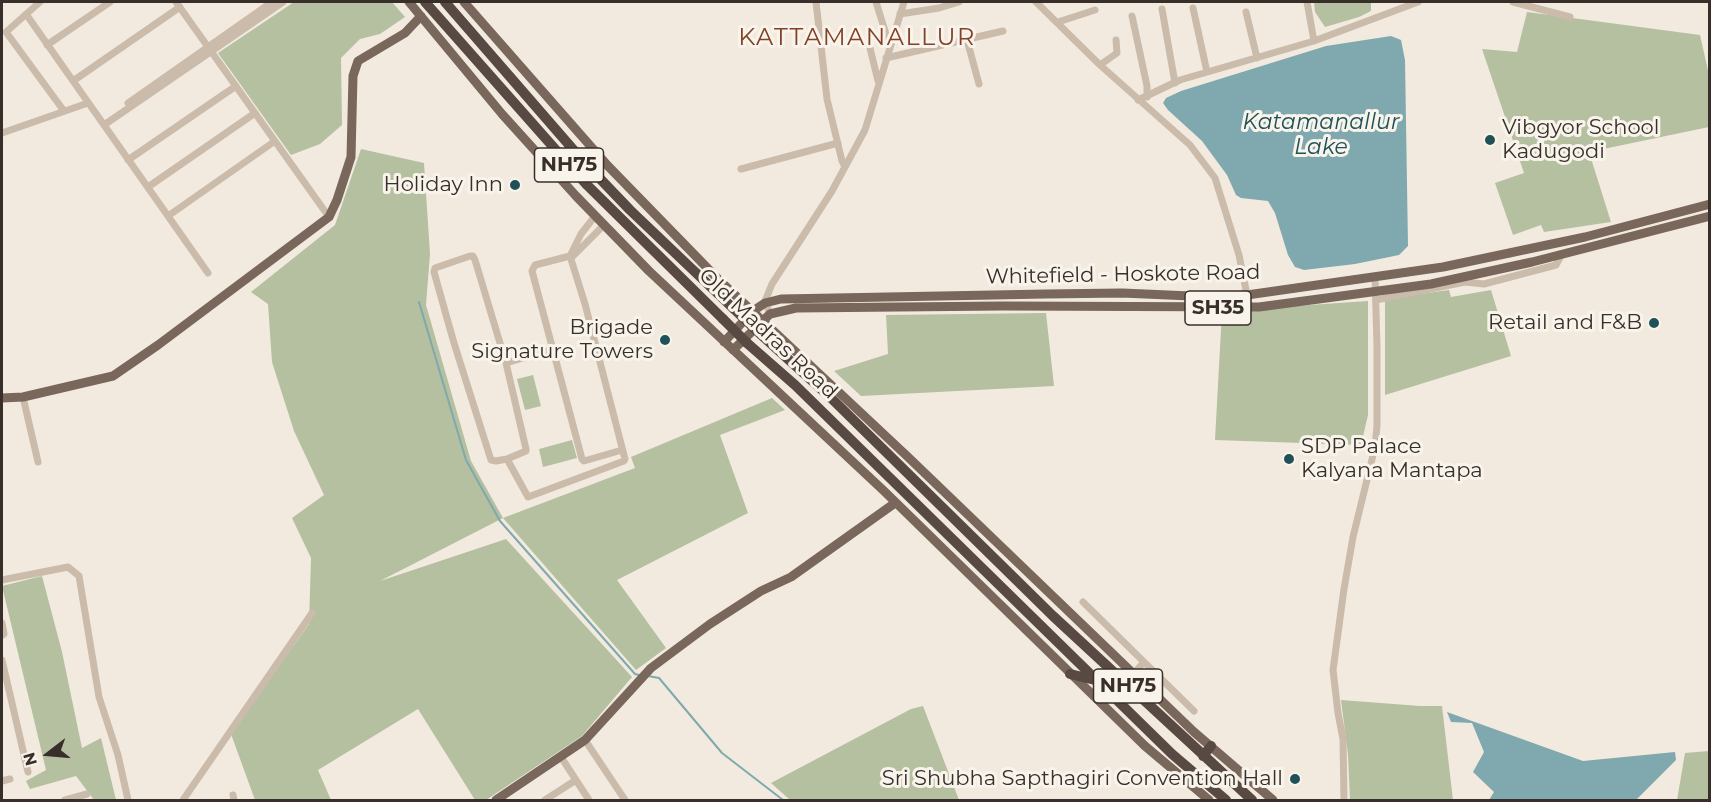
<!DOCTYPE html>
<style>
body{margin:0}
#map{position:relative;width:1711px;height:802px;overflow:hidden;background:#f2eadf;font-family:Montserrat,sans-serif}
canvas{display:block}
.frame{position:absolute;inset:0;border:3px solid #382f2a;pointer-events:none}
.north{position:absolute;left:18px;top:724px;width:60px;height:60px;-webkit-text-stroke:4px #f9f4eb;paint-order:stroke;rotate:254deg;font-size:16px;font-weight:700;line-height:24px;text-align:center;color:#382f2a}
.north::after{content:'';display:block;margin:auto;width:21px;height:27px;background:#382f2a;clip-path:polygon(50% 0,100% 100%,50% 72%,0 100%)}
</style>
<div id="map">
<canvas width="1711" height="802"></canvas>
<div class="frame"></div>
<div class="north">N</div>
</div>
<script>
const c = document.querySelector('canvas').getContext('2d');
c.lineJoin = 'round';
function fill(path, color) { c.fillStyle = color; c.fill(path, 'evenodd'); }
const toPath = rows => new Path2D(rows.map(r => 'M' + r).join(''));
function trace(path, color, width, dash) { c.strokeStyle = color; c.lineWidth = width; c.lineCap = dash ? 'butt' : 'round'; c.setLineDash(dash || []); c.stroke(path); }
function label(font, color, halo, rows, align = 'center') {
  c.font = font + ' Montserrat,sans-serif'; c.lineWidth = 6; c.setLineDash([]); c.textBaseline = 'middle'; c.strokeStyle = halo; c.fillStyle = color; for (const [text, x, y, turn = 0] of rows) {
    c.save(); c.translate(x, y); c.rotate((+turn || 0) * Math.PI / 180); c.textAlign = isNaN(turn) ? turn : align; if (halo) c.strokeText(text, 0, 0); c.fillText(text, 0, 0); c.restore();
  }
}
const green = toPath([
 [294,2,392,2,405,17,380,34,360,39,341,58,342,125,320,144,291,155,218,53],
 [1314,2,1371,2,1371,11,1359,17,1325,27,1315,12],
 [1527,12,1700,35,1709,75,1709,127,1589,152,1611,222,1544,232,1541,225,1513,235,1495,183,1524,173,1482,49,1517,52],
 [361,149,424,163,430,254,426,305,471,461,503,518,635,468,631,457,772,398,785,410,720,435,748,513,617,580,666,648,636,670,503,518,380,581,506,539,632,677,582,736,486,800,475,800,418,709,318,770,331,800,255,800,231,734,309,624,311,558,292,518,324,495,294,431,272,362,268,304,251,292,335,225],
 [1449,290,1451,297,1491,290,1511,356,1385,395,1385,299],
 [1368,301,1368,415,1361,445,1215,440,1222,311],
 [1046,313,1054,386,861,396,834,371,888,354,886,315],
 [533,375,541,406,525,410,517,379],
 [572,440,577,458,543,467,539,449],
 [42,576,62,652,82,748,101,738,116,800,94,800,76,776,30,789,26,781,46,770,2,586],
 [1341,700,1420,706,1442,706,1453,800,1350,800,1348,755],
 [923,706,959,800,790,800,771,783,911,709],
 [1709,751,1709,800,1677,800,1685,753]
]);
const water = toPath([
 [1391,36,1401,40,1405,60,1408,246,1399,255,1355,264,1304,270,1295,267,1288,255,1275,213,1268,201,1241,198,1236,195,1227,175,1202,141,1168,110,1163,103,1166,98,1181,91,1326,46],
 [1447,712,1583,761,1675,752,1676,760,1636,800,1489,800,1494,792,1473,772,1484,752,1472,723,1451,722]
]);
const stream = toPath([
 [419,302,466,460,500,521,635,674,639,675],
 [648,676,659,678,722,753,783,800]
]);
const minor = toPath([
 [40,2,6,32,64,111],
 [176,2,329,217],
 [816,2,827,99,842,161,845,167],
 [876,2,890,47],
 [1036,2,1100,65,1190,145,1215,178,1239,255,1247,295],
 [1307,2,1314,41],
 [1513,2,1570,17],
 [1193,8,1207,72],
 [1162,9,1175,83],
 [1246,12,1257,58],
 [26,14,208,273],
 [900,14,939,8,959,2],
 [1132,16,1147,86,1147,97],
 [1058,22,1095,10],
 [967,40,979,84],
 [47,45,110,2],
 [870,48,878,81],
 [886,58,1003,31],
 [1100,65,1117,53,1116,40],
 [73,81,180,7],
 [1138,100,1180,80,1314,41,1418,2],
 [128,103,272,2],
 [104,125,283,2],
 [2,133,88,103],
 [128,160,236,86],
 [741,169,838,143],
 [148,187,255,113],
 [168,216,275,141],
 [570,256,581,234,595,216],
 [572,257,604,225],
 [1376,300,1465,282,1484,284,1556,265,1562,254],
 [770,314,765,301,772,284,832,191,865,130,904,2],
 [506,363,553,349],
 [23,397,38,462],
 [507,459,526,451,526,449,506,363,475,260,473,256,470,256,435,268,434,272,454,343,491,460,496,461,507,459,528,497,624,461,625,459,585,304,570,256,535,265,532,271,582,459,584,461,622,450],
 [2,580,68,567,79,576,99,697,118,755,128,800],
 [1083,602,1144,662,1134,673],
 [2,623,4,634,2,635],
 [2,660,28,772],
 [1144,662,1194,711],
 [585,740,625,800],
 [561,757,589,800],
 [2,781,10,779],
 [233,795,234,800],
 [65,800,87,794],
 [183,800,312,613],
 [545,800,576,780],
 [1344,800,1343,739,1338,713,1333,670,1344,589,1353,537,1375,447,1377,426,1377,346,1375,277]
]);
const major = toPath([
 [409,2,502,114,576,196,649,271,884,491,1145,746,1209,800],
 [464,2,608,166,718,279,908,457,1194,732,1273,800],
 [724,342,753,311,765,303,781,299,1046,294,1122,293,1214,297,1247,295,1443,267,1585,237,1710,204],
 [733,350,770,314,796,308,1003,306,1259,307,1431,284,1532,262,1710,216],
 [2,398,23,397,113,376,158,345,329,217,337,200,351,157,353,76,358,61,405,33,421,16],
 [496,800,585,740,651,668,710,624,761,591,791,577,895,503]
]);
const highway = toPath([
 [425,2,586,184,723,319],
 [445,2,584,162,630,210,734,309],
 [756,330,830,397,1053,616,1252,800],
 [747,343,795,385,1172,754,1226,800],
 [1070,674,1095,680],
 [1203,756,1211,746]
]);
const highwayBridge = toPath([
 [734,309,756,330],
 [723,319,747,343]
]);
const markers = [
 [1490,140,6,"#215158"],
 [515,185,6,"#215158"],
 [1654,323,6,"#215158"],
 [665,340,6,"#215158"],
 [1289,459,6,"#215158"],
 [1295,779,6,"#215158"]
];
const shields = [
 [569,165,69],
 [1218,308,66],
 [1128,686,69]
];
const shieldNames = [
 ["NH75",569,165],
 ["SH35",1218,308],
 ["NH75",1128,686]
];
const poiNames = [
 ["Vibgyor School",1502,128,"left"],
 ["Kadugodi",1502,152,"left"],
 ["Holiday Inn",503,185],
 ["Retail and F&B",1642,323],
 ["Brigade",653,328],
 ["Signature Towers",653,352],
 ["SDP Palace",1301,447,"left"],
 ["Kalyana Mantapa",1301,471,"left"],
 ["Sri Shubha Sapthagiri Convention Hall",1283,779]
];
const streetNames = [
 ["Whitefield - Hoskote Road",1123,275,-1],
 ["Old Madras Road",768,334,43]
];
const waterNames = [
 ["Katamanallur",1321,123],
 ["Lake",1321,148]
];
const quarterNames = [
 ["KATTAMANALLUR",857,38]
];
fill(green, '#b4c09f');
fill(water, '#7fa9ae');
trace(stream, '#7fa9ae', 2);
trace(minor, '#cabbab', 7);
trace(major, '#79675c', 9);
trace(highway, '#584a42', 10);
trace(highwayBridge, '#584a42', 10);
for (const [x, y, r, color] of markers) { const dot = new Path2D(); dot.arc(x, y, r, 0, 2 * Math.PI); c.fillStyle = color; c.fill(dot); trace(dot, '#f9f4eb', 2); }
for (const [x, y, w] of shields) { const box = new Path2D(); box.roundRect(x - w / 2, y - 17, w, 34, 4.5); c.fillStyle = '#f9f4eb'; c.fill(box); trace(box, '#382f2a', 1.5); }
label('bold 20px', '#382f2a', null, shieldNames);
label('21px', '#382f2a', '#f9f4eb', poiNames, 'right');
label('21px', '#382f2a', '#f9f4eb', streetNames);
label('italic 22px', '#215158', '#f9f4eb', waterNames);
c.letterSpacing = '1.5px';
label('24px', '#834127', '#f9f4eb', quarterNames);
c.letterSpacing = '0px';
</script>
